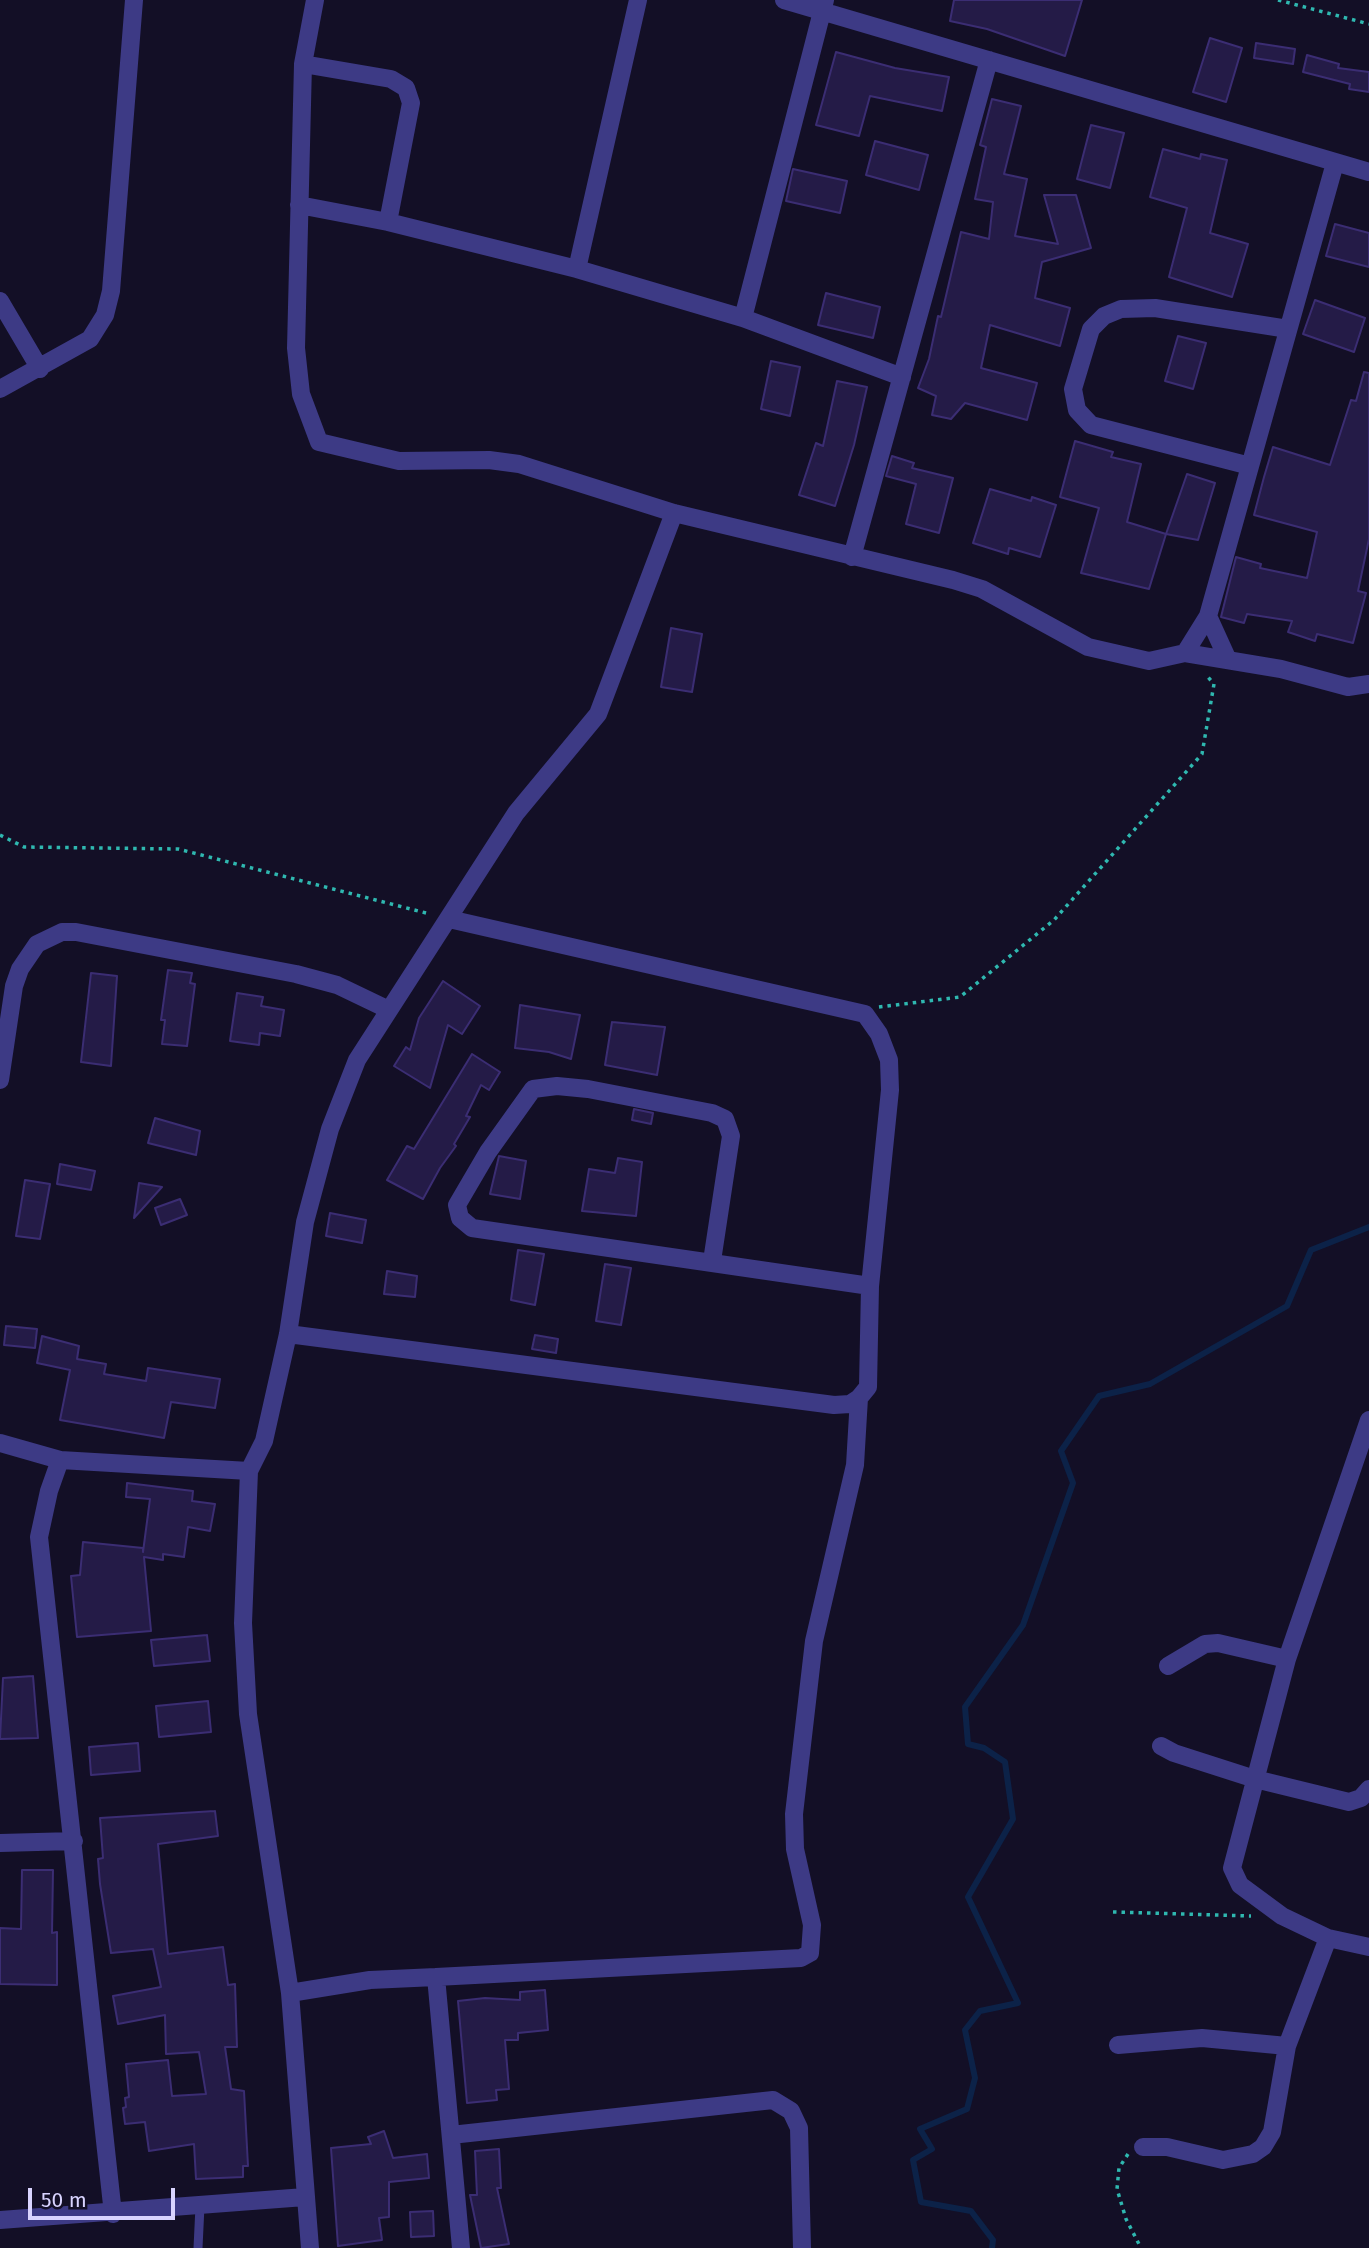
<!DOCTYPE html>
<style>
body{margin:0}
#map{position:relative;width:1369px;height:2248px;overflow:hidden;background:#130f26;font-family:"Fira Sans",sans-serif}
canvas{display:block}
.scale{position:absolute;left:28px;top:2188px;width:147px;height:32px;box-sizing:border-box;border:4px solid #d9d4ff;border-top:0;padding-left:9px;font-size:21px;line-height:24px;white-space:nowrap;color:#d9d4ff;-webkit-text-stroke:5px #130f26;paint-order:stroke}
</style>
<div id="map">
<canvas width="1369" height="2248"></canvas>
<div class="scale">50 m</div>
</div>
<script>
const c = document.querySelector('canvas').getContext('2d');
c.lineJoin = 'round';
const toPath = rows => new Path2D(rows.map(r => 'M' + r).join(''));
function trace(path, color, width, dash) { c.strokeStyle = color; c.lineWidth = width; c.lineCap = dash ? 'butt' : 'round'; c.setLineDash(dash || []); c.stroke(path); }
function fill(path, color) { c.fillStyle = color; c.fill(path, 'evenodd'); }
const stream = toPath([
 [992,2248,993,2240,971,2211,921,2202,913,2160,932,2149,920,2129,967,2109,975,2078,965,2030,980,2011,1018,2003,968,1897,1013,1819,1005,1762,984,1748,968,1744,965,1707,1023,1625,1073,1483,1061,1451,1099,1396,1150,1384,1287,1306,1311,1250,1369,1227]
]);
const building = toPath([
 [954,0,1082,0,1065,56,987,29,950,21,954,0],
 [1210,38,1242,48,1226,102,1193,92,1210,38],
 [1256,43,1295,49,1293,64,1254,58,1256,43],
 [836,52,895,68,949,77,942,111,870,96,859,136,816,125,836,52],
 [1307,55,1339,64,1338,68,1369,72,1369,92,1349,89,1350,84,1303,72,1307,55],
 [992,99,1021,106,1004,174,1027,179,1015,236,1058,244,1044,195,1076,195,1091,248,1042,262,1035,298,1070,308,1060,346,990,325,981,368,1037,383,1027,420,965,403,951,419,932,415,936,396,918,388,929,359,938,316,941,317,961,232,989,239,993,202,975,199,986,147,980,145,992,99],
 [1091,125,1124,133,1110,188,1077,179,1091,125],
 [875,141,928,155,919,190,866,175,875,141],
 [1163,149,1200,159,1201,154,1227,160,1210,233,1248,244,1232,297,1169,277,1187,208,1150,197,1163,149],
 [793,169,847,181,840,213,786,201,793,169],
 [1335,224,1369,233,1369,267,1326,256,1335,224],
 [826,293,880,307,873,338,818,325,826,293],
 [1315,300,1365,318,1354,352,1303,334,1315,300],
 [1178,336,1206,343,1193,389,1165,381,1178,336],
 [771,361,800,367,790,416,761,409,771,361],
 [1364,372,1369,373,1369,539,1358,591,1366,593,1353,643,1317,634,1315,641,1288,632,1292,621,1247,614,1244,623,1221,617,1236,557,1261,564,1260,568,1307,578,1317,532,1254,515,1264,477,1273,447,1330,465,1351,400,1356,401,1364,372],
 [837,381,867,387,854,445,835,506,799,495,816,443,823,446,837,381],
 [1075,441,1113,452,1111,457,1141,464,1127,522,1166,534,1149,589,1081,573,1099,508,1060,497,1075,441],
 [892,456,914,463,912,468,953,478,939,533,906,524,916,484,886,476,892,456],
 [1187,474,1215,483,1198,540,1166,534,1187,474],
 [990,489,1031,501,1032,497,1056,505,1040,557,1009,548,1008,554,973,543,990,489],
 [671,628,702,634,692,692,661,687,671,628],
 [168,970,192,973,190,983,195,984,187,1046,162,1044,165,1020,161,1020,168,970],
 [91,973,117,976,111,1066,81,1062,91,973],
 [443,981,480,1006,462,1034,448,1025,430,1088,394,1066,406,1047,410,1050,419,1018,443,981],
 [237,993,263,997,261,1006,284,1010,280,1036,260,1033,259,1045,230,1041,237,993],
 [520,1005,580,1015,571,1059,549,1052,515,1048,520,1005],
 [612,1022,665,1027,657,1075,605,1065,612,1022],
 [472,1054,500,1072,489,1090,481,1085,466,1116,470,1117,454,1144,456,1146,440,1168,423,1199,387,1180,407,1146,414,1149,472,1054],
 [634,1109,653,1113,651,1124,632,1120,634,1109],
 [155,1118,200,1131,196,1155,148,1143,155,1118],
 [499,1156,526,1161,520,1199,490,1194,499,1156],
 [618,1158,642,1162,636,1216,582,1211,589,1169,615,1173,618,1158],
 [60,1164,95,1171,91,1190,57,1184,60,1164],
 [25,1180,50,1184,40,1239,16,1236,25,1180],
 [139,1183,162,1187,134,1218,139,1183],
 [180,1199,187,1215,161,1225,155,1208,180,1199],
 [330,1213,366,1220,362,1243,326,1236,330,1213],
 [518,1250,544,1254,535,1305,511,1300,518,1250],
 [605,1264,631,1268,621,1325,596,1321,605,1264],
 [387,1271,417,1276,415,1297,384,1294,387,1271],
 [6,1326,37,1329,35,1348,4,1345,6,1326],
 [535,1335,558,1339,556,1353,532,1349,535,1335],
 [42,1336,79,1346,77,1359,106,1364,104,1374,146,1381,148,1368,220,1379,215,1408,171,1402,164,1438,60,1420,70,1370,37,1363,42,1336],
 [127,1483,193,1491,192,1501,215,1504,210,1531,188,1527,184,1557,163,1554,163,1560,144,1557,151,1631,77,1637,71,1576,80,1575,83,1542,143,1548,143,1552,150,1499,126,1497,127,1483],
 [207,1635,210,1661,154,1666,151,1640,207,1635],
 [33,1676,38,1738,0,1739,3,1678,33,1676],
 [208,1701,211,1732,159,1737,156,1706,208,1701],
 [138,1743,140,1771,91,1775,89,1747,138,1743],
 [215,1811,218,1836,158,1844,168,1954,223,1947,228,1985,235,1984,237,2047,225,2047,231,2089,244,2091,248,2166,243,2166,243,2177,196,2179,194,2144,149,2151,145,2122,125,2124,123,2108,126,2107,125,2098,129,2097,126,2064,168,2060,172,2096,206,2094,199,2052,166,2054,165,2015,118,2024,113,1996,161,1987,153,1949,111,1953,100,1884,98,1859,103,1858,100,1818,215,1811],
 [22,1870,53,1870,52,1933,57,1932,57,1985,0,1984,0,1928,21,1929,22,1870],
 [545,1990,548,2030,518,2033,518,2040,505,2040,509,2089,496,2090,497,2100,467,2103,458,2001,485,1998,520,2000,520,1992,545,1990],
 [384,2131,393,2158,427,2154,429,2178,389,2182,389,2217,379,2218,382,2240,338,2246,331,2148,371,2144,368,2137,384,2131],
 [499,2149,501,2188,497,2188,509,2244,481,2248,470,2195,477,2195,475,2151,499,2149],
 [433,2211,434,2236,411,2237,410,2212,433,2211]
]);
const path = toPath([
 [1278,0,1369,24],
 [0,835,24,847,178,849,430,914],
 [879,1007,960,997,1054,920,1202,754,1214,684,1207,676],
 [1113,1912,1251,1916],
 [1128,2154,1119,2168,1117,2189,1126,2219,1141,2248]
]);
const lane = toPath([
 [198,2248,200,2206]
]);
const street = toPath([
 [315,0,303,64,296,348,301,394,319,442,399,461,489,460,519,464,674,513,953,580,982,589,1088,647,1149,661,1185,653,1281,669,1348,687,1369,684],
 [638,0,577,269,743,318,902,377],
 [784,0,1369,172],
 [303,64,391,79,406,88,411,103,388,222],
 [299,205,388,222,577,269],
 [0,301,40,369],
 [743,318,825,0],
 [0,389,90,339,105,315,111,291,134,0],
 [1250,466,1091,425,1077,410,1073,389,1091,329,1104,316,1121,309,1155,308,1288,329],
 [852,557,989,60],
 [1208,616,1228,660],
 [1185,653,1208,616,1335,163],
 [0,1080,14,986,20,969,37,944,62,932,76,932,296,974,337,985,387,1009],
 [712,1261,731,1136,725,1119,712,1113,588,1089,557,1086,533,1089,488,1152,457,1205,460,1218,472,1228,870,1286],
 [288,1334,834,1405,850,1404,859,1398,868,1387,870,1286,890,1090,889,1060,879,1034,865,1014,449,919],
 [1369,1420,1287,1659,1232,1868,1240,1885,1282,1916,1328,1938,1369,1947],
 [0,1443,60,1460,249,1471,243,1623,248,1714,290,1993,310,2248],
 [60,1460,49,1491,39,1537,113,2214],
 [249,1471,264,1441,288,1334,305,1222,330,1129,357,1060,516,813,598,714,674,513],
 [1168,1666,1205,1644,1218,1643,1287,1659],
 [1161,1746,1174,1753,1255,1779,1349,1802,1361,1798,1369,1789],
 [0,1843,74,1841],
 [436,1977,801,1958,810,1953,812,1925,795,1849,794,1814,814,1641,855,1465,859,1398],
 [290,1993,370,1980,436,1977,461,2248],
 [1118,2045,1202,2038,1287,2046],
 [451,2135,773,2100,791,2111,799,2128,802,2248],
 [1143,2147,1167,2147,1223,2160,1253,2154,1263,2147,1272,2132,1287,2046,1328,1938],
 [0,2220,305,2197]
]);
trace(stream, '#0c2248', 6);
fill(building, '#241b47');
trace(building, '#3b2d73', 2);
trace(path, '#2fb8b0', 3.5, [3.5, 5]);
trace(lane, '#3d3a85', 9);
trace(street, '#3d3a85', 18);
</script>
